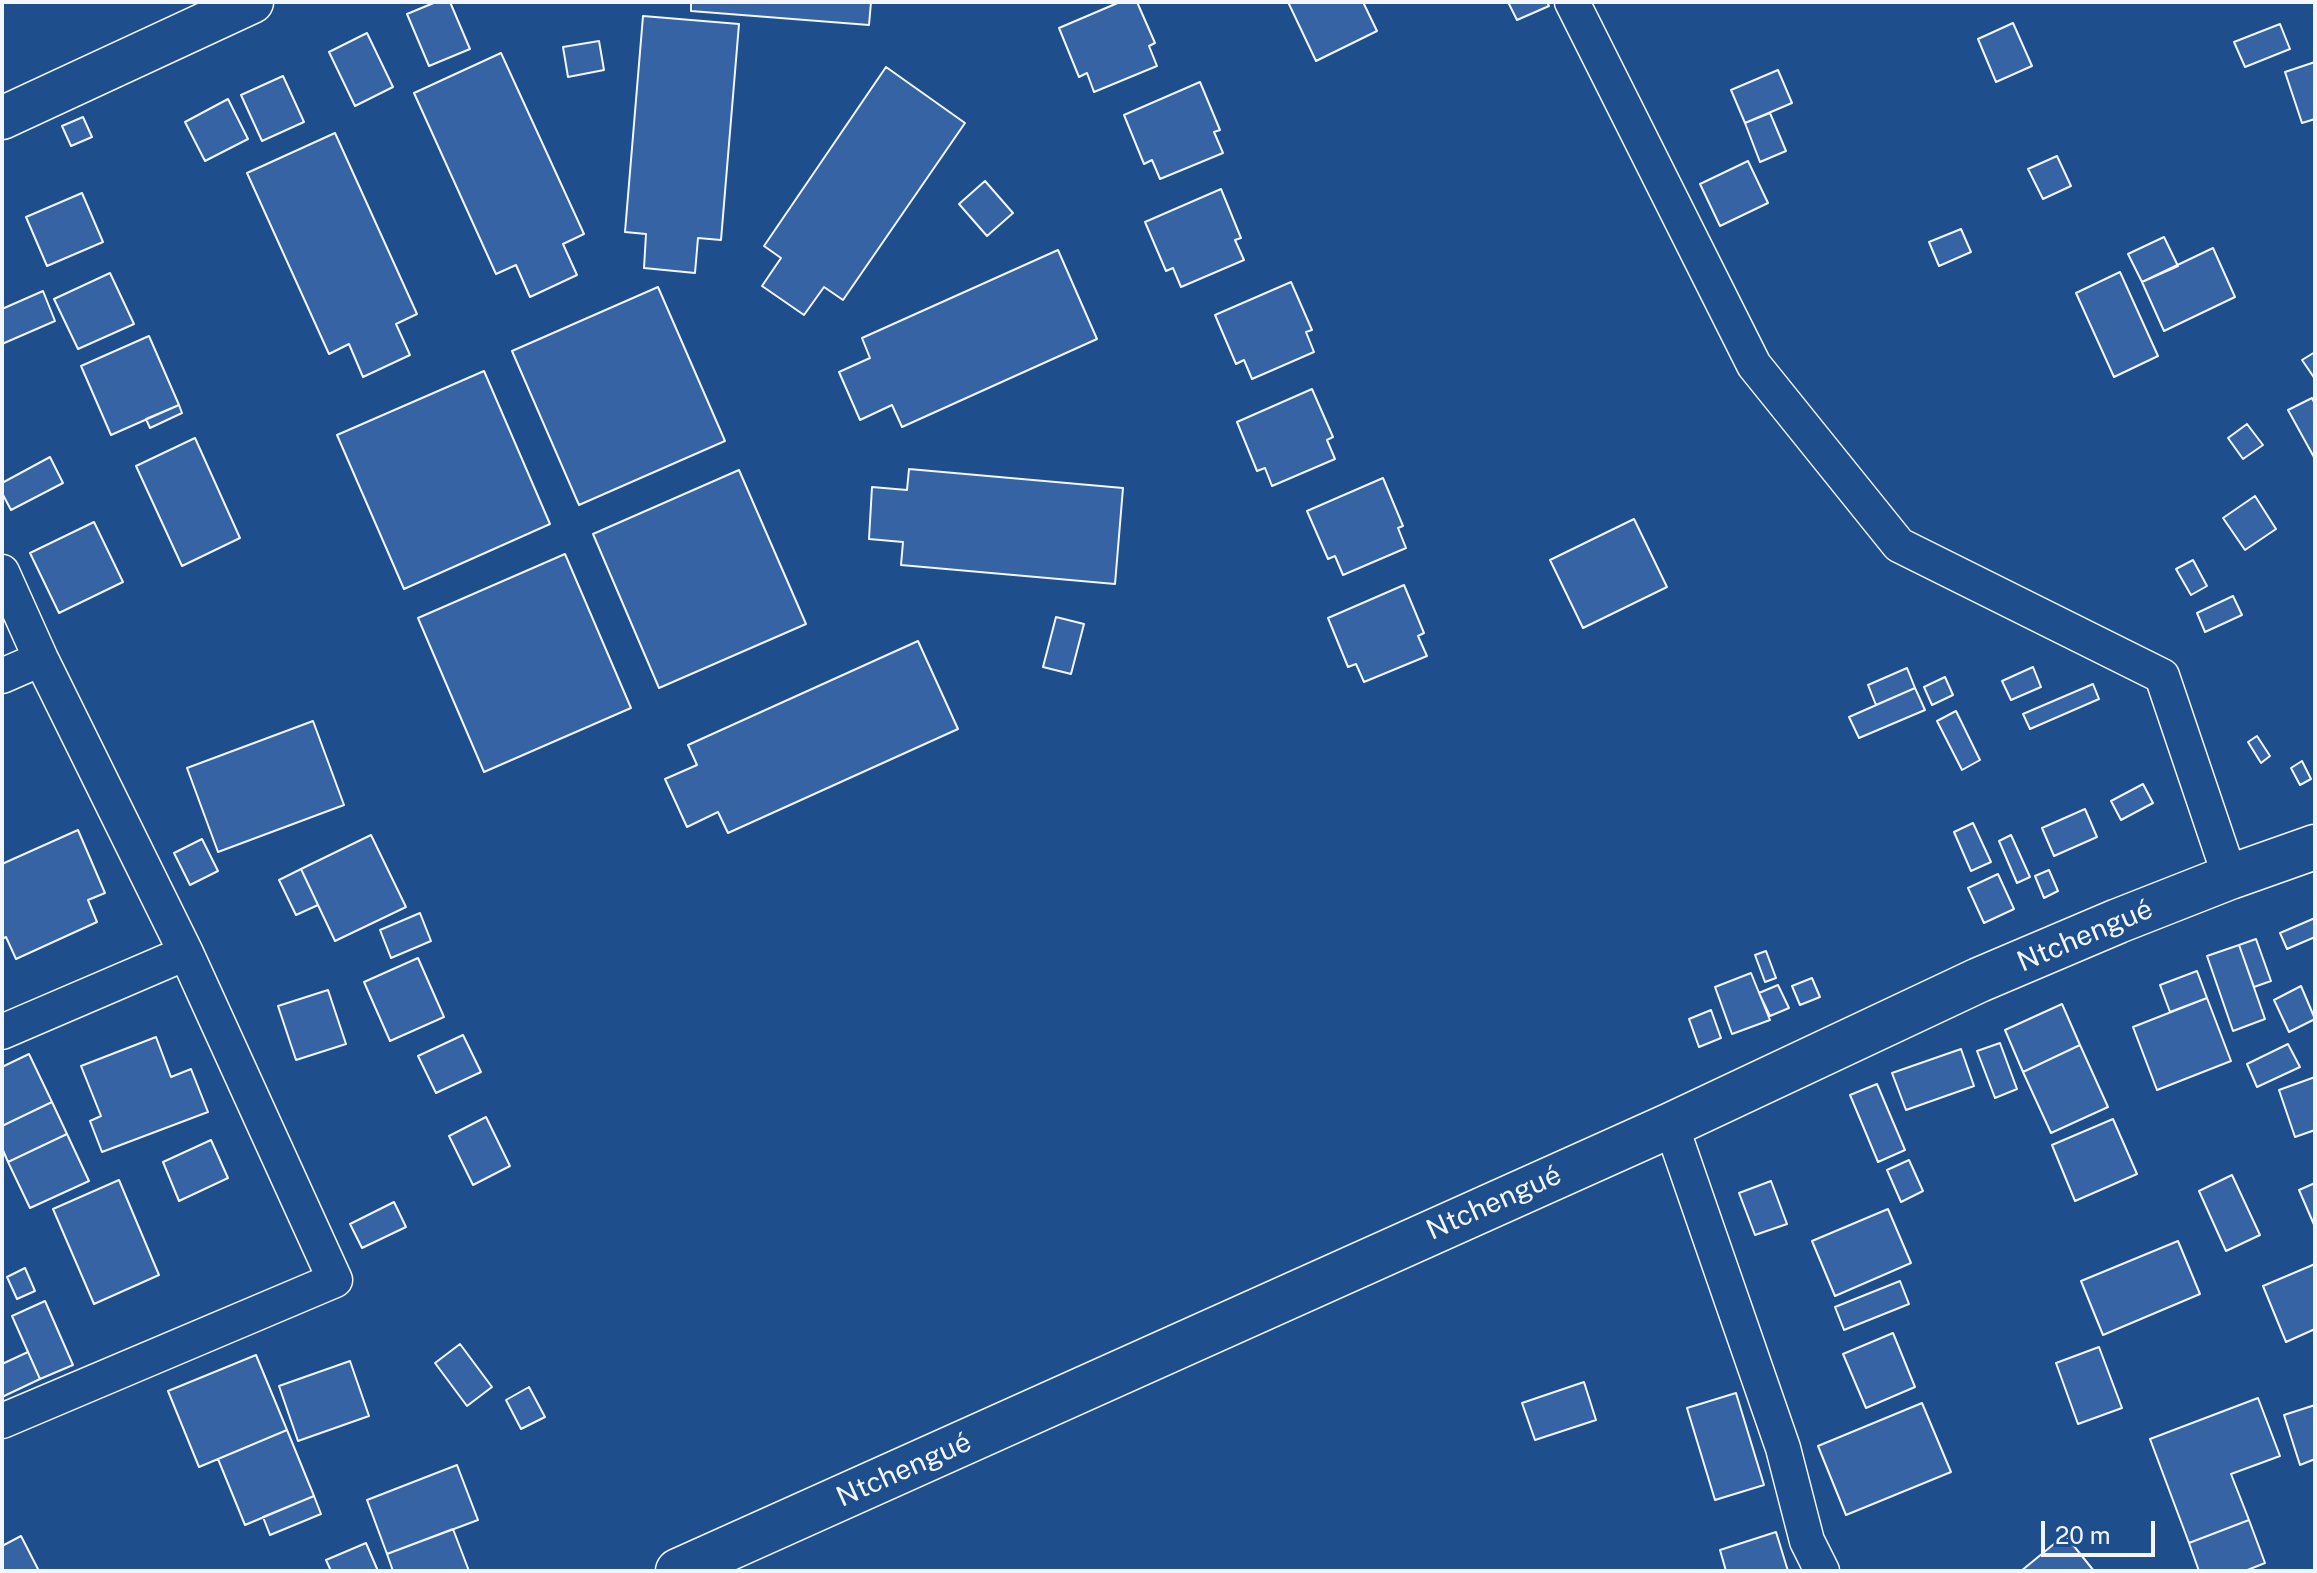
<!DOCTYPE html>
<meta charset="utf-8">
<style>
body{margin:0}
#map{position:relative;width:2317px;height:1573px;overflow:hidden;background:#1f4e8c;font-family:"Public Sans",sans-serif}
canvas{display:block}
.frame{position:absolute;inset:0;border:4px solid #f2f6ff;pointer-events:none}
.scale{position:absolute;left:2041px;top:1521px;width:114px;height:36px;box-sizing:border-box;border:4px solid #f2f6ff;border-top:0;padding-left:10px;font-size:24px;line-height:28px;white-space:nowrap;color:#f2f6ff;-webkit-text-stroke:6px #1f4e8c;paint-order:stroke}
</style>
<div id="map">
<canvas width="2317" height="1573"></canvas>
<div class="frame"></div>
<div class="scale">20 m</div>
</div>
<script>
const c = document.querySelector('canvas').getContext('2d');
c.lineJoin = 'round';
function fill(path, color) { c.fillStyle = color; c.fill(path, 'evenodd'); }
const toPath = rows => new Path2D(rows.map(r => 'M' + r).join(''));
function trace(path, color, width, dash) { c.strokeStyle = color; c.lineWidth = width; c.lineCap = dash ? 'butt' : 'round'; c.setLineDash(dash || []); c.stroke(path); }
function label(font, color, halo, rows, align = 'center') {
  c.font = font + ' "Public Sans",sans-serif'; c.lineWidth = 6; c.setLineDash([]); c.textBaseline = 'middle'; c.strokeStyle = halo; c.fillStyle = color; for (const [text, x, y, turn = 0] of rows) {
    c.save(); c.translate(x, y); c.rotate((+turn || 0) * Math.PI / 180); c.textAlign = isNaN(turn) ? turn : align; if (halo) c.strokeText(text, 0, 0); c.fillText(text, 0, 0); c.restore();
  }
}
const building = toPath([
 [436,2,450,2,470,49,429,66,407,14,436,2],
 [691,2,871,2,869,25,691,11,691,2],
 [1120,2,1137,2,1155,43,1149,46,1157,66,1094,92,1087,73,1079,77,1059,28,1120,2],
 [1288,2,1363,2,1377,31,1316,61,1288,2],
 [1508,2,1547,2,1549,6,1517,20,1508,2],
 [643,16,739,24,721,240,698,238,695,273,644,268,646,234,625,232,643,16],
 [2013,23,2032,66,1996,82,1978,39,2013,23],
 [2280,24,2290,49,2245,67,2234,42,2280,24],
 [367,33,393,87,355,106,329,52,367,33],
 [599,41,604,70,568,77,563,47,599,41],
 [501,53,584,234,563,244,577,275,530,297,516,265,496,274,414,93,501,53],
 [2315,62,2315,119,2302,123,2285,72,2315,62],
 [886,67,965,123,843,300,824,287,804,315,762,286,781,258,764,246,886,67],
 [1778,70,1792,103,1745,123,1731,90,1778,70],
 [283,76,304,122,262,141,241,95,283,76],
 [1200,82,1220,130,1214,132,1223,153,1160,179,1152,160,1144,164,1124,115,1200,82],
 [228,99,248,139,205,161,185,122,228,99],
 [1770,113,1786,151,1760,162,1745,123,1770,113],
 [83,117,92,137,71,146,62,126,83,117],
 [335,133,417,314,396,324,410,355,363,377,349,344,329,354,247,173,335,133],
 [2057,156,2071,186,2043,199,2028,169,2057,156],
 [1748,161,1768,203,1720,226,1700,184,1748,161],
 [985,181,1013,213,987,236,959,204,985,181],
 [1221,189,1241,238,1235,240,1244,260,1181,287,1173,268,1166,271,1145,222,1221,189],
 [82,193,103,242,47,266,26,217,82,193],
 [1961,229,1971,252,1939,266,1929,242,1961,229],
 [2164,237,2178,266,2142,282,2128,254,2164,237],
 [2213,248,2235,297,2164,331,2142,282,2213,248],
 [1058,250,1097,339,902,427,892,405,860,420,839,372,870,358,862,338,1058,250],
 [2120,272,2158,356,2114,377,2076,293,2120,272],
 [110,273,134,324,78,349,54,299,110,273],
 [1291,282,1312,330,1306,332,1314,352,1252,379,1244,360,1236,364,1215,315,1291,282],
 [658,287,725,441,579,505,512,351,658,287],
 [43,291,55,321,2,344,2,309,43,291],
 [149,336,179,405,111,435,81,366,149,336],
 [2315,352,2315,379,2302,360,2315,352],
 [484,371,550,524,404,589,337,435,484,371],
 [1312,389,1333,437,1327,440,1335,459,1272,486,1265,468,1257,471,1237,422,1312,389],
 [2312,398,2315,404,2315,459,2288,410,2312,398],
 [179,405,182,413,150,428,146,419,179,405],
 [2247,424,2263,445,2243,459,2228,438,2247,424],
 [195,438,240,538,182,566,136,466,195,438],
 [50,457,63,483,11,510,2,493,2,483,50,457],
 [909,469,1123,488,1115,584,901,565,903,542,869,539,872,487,907,490,909,469],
 [739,470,806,624,659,688,593,534,739,470],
 [1383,478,1403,526,1398,528,1406,548,1343,575,1335,556,1328,559,1307,511,1383,478],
 [2255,496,2276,529,2245,550,2223,518,2255,496],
 [1634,519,1667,587,1583,628,1550,560,1634,519],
 [94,522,123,582,59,613,30,553,94,522],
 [565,554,631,708,484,772,418,618,565,554],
 [2193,560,2207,586,2191,595,2176,569,2193,560],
 [1404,585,1424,633,1418,636,1427,656,1364,682,1356,664,1348,667,1328,618,1404,585],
 [2233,596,2242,615,2205,632,2197,613,2233,596],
 [1056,617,1084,624,1071,674,1043,667,1056,617],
 [918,641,958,729,728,833,718,812,687,827,665,779,697,765,688,745,918,641],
 [2033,667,2041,687,2011,700,2002,681,2033,667],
 [1907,668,1915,688,1876,705,1868,685,1907,668],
 [1945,677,1953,695,1932,705,1924,687,1945,677],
 [2093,684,2099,699,2030,729,2023,714,2093,684],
 [1915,688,1925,710,1859,738,1849,717,1915,688],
 [1956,711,1980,760,1962,770,1937,721,1956,711],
 [313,721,344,805,218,852,187,768,313,721],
 [2257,736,2270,756,2261,763,2248,742,2257,736],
 [2302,761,2311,779,2300,785,2291,768,2302,761],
 [2143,784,2153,803,2121,820,2111,801,2143,784],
 [2085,809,2097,837,2054,856,2042,828,2085,809],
 [1973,823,1991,862,1971,871,1954,832,1973,823],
 [78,830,105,893,88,900,97,922,16,959,6,937,2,939,2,864,78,830],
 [371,835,406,907,335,941,301,869,371,835],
 [2011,835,2030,877,2017,883,1999,841,2011,835],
 [202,839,218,871,190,885,174,853,202,839],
 [301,869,318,905,296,915,279,880,301,869],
 [2049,870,2058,891,2044,898,2035,876,2049,870],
 [1998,874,2014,909,1984,923,1968,888,1998,874],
 [420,913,431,941,391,958,380,930,420,913],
 [2315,918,2315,937,2287,949,2280,933,2315,918],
 [2256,939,2271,981,2254,987,2239,945,2256,939],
 [2239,945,2265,1019,2233,1031,2207,956,2239,945],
 [1766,951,1776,978,1765,982,1755,955,1766,951],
 [418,958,444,1017,390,1041,364,982,418,958],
 [2197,971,2207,998,2170,1012,2160,985,2197,971],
 [1751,973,1770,1020,1732,1034,1715,987,1751,973],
 [1812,978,1820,997,1800,1005,1792,986,1812,978],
 [1778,985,1789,1008,1770,1016,1759,993,1778,985],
 [2301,986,2315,1019,2289,1032,2274,1000,2301,986],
 [328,990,346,1044,296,1060,278,1006,328,990],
 [2207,998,2231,1061,2157,1090,2133,1027,2207,998],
 [2062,1004,2080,1045,2023,1072,2005,1030,2062,1004],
 [1711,1010,1721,1038,1699,1047,1689,1019,1711,1010],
 [463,1035,481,1072,436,1093,418,1056,463,1035],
 [156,1037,171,1077,191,1069,208,1112,102,1152,90,1121,101,1116,81,1066,156,1037],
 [2000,1043,2017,1089,1995,1098,1977,1051,2000,1043],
 [2288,1044,2300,1067,2257,1087,2247,1064,2288,1044],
 [2080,1045,2108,1107,2051,1133,2023,1072,2080,1045],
 [1961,1049,1974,1086,1906,1110,1892,1073,1961,1049],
 [29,1054,52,1102,2,1126,2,1067,29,1054],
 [2315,1077,2315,1130,2295,1137,2279,1090,2315,1077],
 [1877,1084,1905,1150,1878,1162,1850,1095,1877,1084],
 [52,1102,67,1134,8,1162,2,1148,2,1126,52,1102],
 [486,1117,510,1166,473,1185,449,1136,486,1117],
 [2113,1119,2137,1174,2075,1201,2052,1145,2113,1119],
 [67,1134,89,1181,30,1208,8,1162,67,1134],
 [211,1140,228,1178,179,1201,163,1162,211,1140],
 [1909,1160,1923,1191,1901,1202,1887,1170,1909,1160],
 [2232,1175,2260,1235,2226,1251,2199,1191,2232,1175],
 [119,1180,159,1275,94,1304,53,1209,119,1180],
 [1771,1181,1787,1224,1755,1235,1739,1193,1771,1181],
 [2315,1183,2315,1227,2299,1190,2315,1183],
 [394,1202,406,1227,362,1248,350,1224,394,1202],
 [1888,1209,1911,1263,1835,1296,1812,1241,1888,1209],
 [2178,1241,2200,1294,2103,1335,2081,1281,2178,1241],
 [2315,1264,2315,1329,2286,1342,2263,1286,2315,1264],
 [25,1268,35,1291,17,1299,7,1277,25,1268],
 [1900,1281,1909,1304,1844,1330,1835,1307,1900,1281],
 [45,1301,73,1365,40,1379,12,1316,45,1301],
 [1893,1333,1915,1387,1866,1408,1843,1354,1893,1333],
 [460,1344,492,1387,467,1406,435,1363,460,1344],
 [2099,1347,2122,1408,2078,1424,2056,1363,2099,1347],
 [28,1352,40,1379,2,1397,2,1364,28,1352],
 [256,1355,287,1430,199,1467,168,1391,256,1355],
 [350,1361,369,1416,298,1441,279,1386,350,1361],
 [1584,1382,1596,1420,1535,1440,1522,1403,1584,1382],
 [529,1387,545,1417,521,1429,506,1400,529,1387],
 [1736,1393,1764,1485,1715,1500,1687,1408,1736,1393],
 [2258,1398,2280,1456,2231,1474,2249,1520,2189,1543,2150,1439,2258,1398],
 [1922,1403,1951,1472,1846,1515,1818,1446,1922,1403],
 [2315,1405,2315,1459,2300,1465,2284,1415,2315,1405],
 [287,1430,314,1496,245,1525,218,1459,287,1430],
 [457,1465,478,1520,387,1554,367,1500,457,1465],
 [314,1496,321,1514,270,1535,263,1517,314,1496],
 [2249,1520,2265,1563,2245,1571,2199,1571,2189,1543,2249,1520],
 [453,1529,469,1571,393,1571,387,1554,453,1529],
 [1776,1532,1788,1571,1726,1571,1720,1550,1776,1532],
 [2065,1535,2094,1571,2021,1571,2065,1535],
 [21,1536,39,1571,2,1571,2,1546,21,1536],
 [366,1543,378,1571,331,1571,326,1560,366,1543]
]);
const minor = toPath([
 [1572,2,1754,365,1899,545,2162,676,2230,877],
 [2,572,41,659,186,953,335,1280,2,1421],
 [2,676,41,659],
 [2,1032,186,953],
 [1671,1125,1783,1448,1807,1541,1822,1571]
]);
const tertiary = toPath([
 [2,118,252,2]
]);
const primary = toPath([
 [678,1571,1671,1125,1979,980,2118,921,2230,877,2315,847]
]);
const streetNames = [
 ["Ntchengué",2085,936,-23],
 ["Ntchengué",1494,1203,-24],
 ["Ntchengué",904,1470,-24]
];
fill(building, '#3563a3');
trace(building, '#f2f6ff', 2);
trace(minor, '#f2f6ff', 37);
trace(tertiary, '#f2f6ff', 45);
trace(primary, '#f2f6ff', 47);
trace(minor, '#1f4e8c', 34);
trace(tertiary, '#1f4e8c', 42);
trace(primary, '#1f4e8c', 44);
label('28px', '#f2f6ff', '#1f4e8c', streetNames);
</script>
